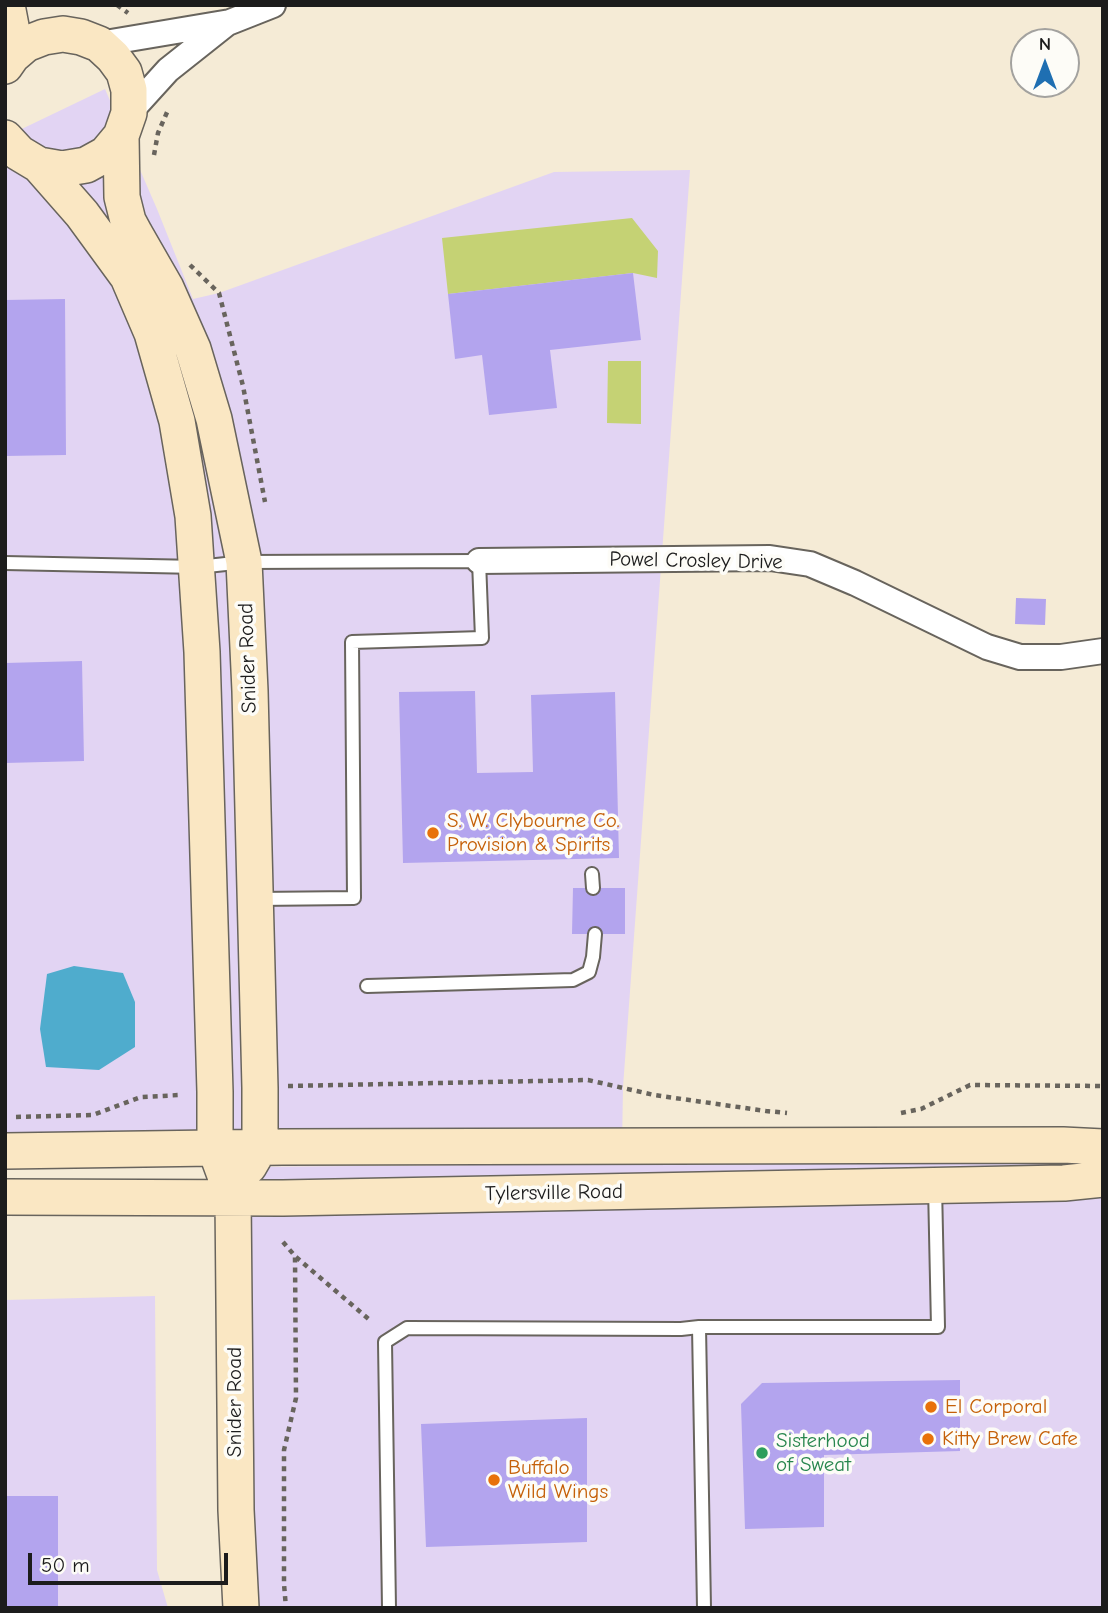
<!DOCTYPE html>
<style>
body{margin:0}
#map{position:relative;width:1108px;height:1613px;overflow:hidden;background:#f5ebd6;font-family:"Comic Neue",sans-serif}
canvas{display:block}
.frame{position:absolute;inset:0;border:7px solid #1c1c1c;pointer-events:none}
.north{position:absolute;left:1010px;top:28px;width:70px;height:70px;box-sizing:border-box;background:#fdfcf7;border:2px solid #a3a29f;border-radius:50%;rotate:0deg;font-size:19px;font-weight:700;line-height:28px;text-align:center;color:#1c1c1c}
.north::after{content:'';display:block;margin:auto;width:24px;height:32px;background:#1f6fb2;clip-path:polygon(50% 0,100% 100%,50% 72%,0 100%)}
.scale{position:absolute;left:28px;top:1553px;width:200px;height:32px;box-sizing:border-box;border:4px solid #1c1c1c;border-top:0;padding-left:9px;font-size:21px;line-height:24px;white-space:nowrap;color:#1c1c1c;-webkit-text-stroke:5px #fdfcf7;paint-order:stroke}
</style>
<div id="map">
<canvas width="1108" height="1613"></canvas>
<div class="frame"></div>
<div class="north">N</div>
<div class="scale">50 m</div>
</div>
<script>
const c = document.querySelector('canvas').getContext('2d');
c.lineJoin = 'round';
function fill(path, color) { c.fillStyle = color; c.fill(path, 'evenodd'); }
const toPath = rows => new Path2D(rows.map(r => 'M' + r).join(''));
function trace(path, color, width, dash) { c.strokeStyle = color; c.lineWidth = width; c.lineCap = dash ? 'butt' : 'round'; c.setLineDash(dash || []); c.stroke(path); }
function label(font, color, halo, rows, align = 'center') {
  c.font = font + ' "Comic Neue",sans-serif'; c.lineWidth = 7; c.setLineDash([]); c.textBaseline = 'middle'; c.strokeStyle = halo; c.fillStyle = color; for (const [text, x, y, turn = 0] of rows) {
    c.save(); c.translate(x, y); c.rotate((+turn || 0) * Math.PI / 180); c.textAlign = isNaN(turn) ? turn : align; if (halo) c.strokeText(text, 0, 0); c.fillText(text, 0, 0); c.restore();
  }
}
const built = toPath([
 [105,89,157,209,193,299,219,293,554,172,690,170,623,1087,622,1146,5,1153,5,137],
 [1103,1160,1103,1608,242,1608,232,1167],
 [155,1296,157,1570,168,1608,5,1608,5,1300]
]);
const green = toPath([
 [632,218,658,251,657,278,633,273,448,294,442,238],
 [608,361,641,361,641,424,607,423]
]);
const water = toPath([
 [74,966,123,973,135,1002,135,1047,99,1070,46,1067,40,1029,47,974]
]);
const building = toPath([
 [633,273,641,340,550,350,557,408,489,415,482,355,455,359,448,294],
 [65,299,66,455,5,456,5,300],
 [1016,598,1046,599,1045,625,1015,624],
 [82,661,84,761,5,763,5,663],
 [475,691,477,773,533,772,531,695,615,692,619,858,403,863,399,692],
 [573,888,625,888,625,934,572,934],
 [960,1380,960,1451,824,1455,824,1527,745,1529,741,1404,762,1383],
 [587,1418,587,1542,426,1547,421,1424],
 [5,1496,58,1496,58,1608,5,1608]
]);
const path = toPath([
 [117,5,128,13],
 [154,155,158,133,168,110],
 [190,265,219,293,243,386,265,502],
 [288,1086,588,1080,654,1095,766,1111,787,1113],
 [901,1113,921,1109,970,1085,1103,1086],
 [16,1117,93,1115,141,1097,180,1095],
 [283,1242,295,1256,296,1398,284,1450,284,1584,286,1608],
 [296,1257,371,1321]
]);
const lane = toPath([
 [5,563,198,567,244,562,479,561,482,638,352,642,354,898,256,899],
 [592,874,593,888],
 [367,986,573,980,589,972,593,957,595,934],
 [699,1327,938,1327,935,1186],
 [389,1608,385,1342,407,1328,681,1329,699,1327,704,1608]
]);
const street = toPath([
 [99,44,230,22,273,5],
 [129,113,168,70,226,24],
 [479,561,770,558,810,564,855,583,987,647,1020,657,1061,657,1103,651]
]);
const secondary = toPath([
 [7,5,11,26,12,56],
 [5,66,12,56,26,44,44,37,63,34,81,37,99,44,113,57,124,72,129,90,129,113,121,136,106,154,86,165,62,169,39,165,19,153,5,138],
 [121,136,122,197,128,221,135,234,166,288,193,349,214,419,244,562,250,691,260,1088,260,1147,249,1166],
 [39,165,82,214,128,277,152,333,177,421,193,516,202,652,215,1092,215,1148,233,1197,236,1510,241,1608],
 [5,1151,283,1147,1063,1145,1103,1147],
 [5,1197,283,1198,1064,1183,1103,1179]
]);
const markers = [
 [433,833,7,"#e8710a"],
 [931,1407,7,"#e8710a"],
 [928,1439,7,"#e8710a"],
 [762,1453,7,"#2e9e5b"],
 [494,1480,7,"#e8710a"]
];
const streetNames = [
 ["Powel Crosley Drive",696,561,1],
 ["Snider Road",248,658,-92],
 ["Tylersville Road",554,1193,-1],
 ["Snider Road",235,1402,-90]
];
const foodNames = [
 ["S. W. Clybourne Co.",447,821],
 ["Provision & Spirits",447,845],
 ["El Corporal",945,1407],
 ["Kitty Brew Cafe",942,1439],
 ["Buffalo",508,1468],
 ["Wild Wings",508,1492]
];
const leisureNames = [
 ["Sisterhood",776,1441],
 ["of Sweat",776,1465]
];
fill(built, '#e2d4f3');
fill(green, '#c5d274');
fill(water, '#4faccd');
fill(building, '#b3a4ee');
trace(lane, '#68645d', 16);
trace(street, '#68645d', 28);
trace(secondary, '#68645d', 38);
trace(path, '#68645d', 4.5, [5, 5]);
trace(lane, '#fff', 12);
trace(street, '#fff', 24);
trace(secondary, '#fae7c3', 35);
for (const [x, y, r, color] of markers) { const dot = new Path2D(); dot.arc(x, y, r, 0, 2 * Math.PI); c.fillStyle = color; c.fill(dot); trace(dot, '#fdfcf7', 2.5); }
label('21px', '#1c1c1c', '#fdfcf7', streetNames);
label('21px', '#c56008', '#fdfcf7', foodNames, 'left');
label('21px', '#27864d', '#fdfcf7', leisureNames, 'left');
</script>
